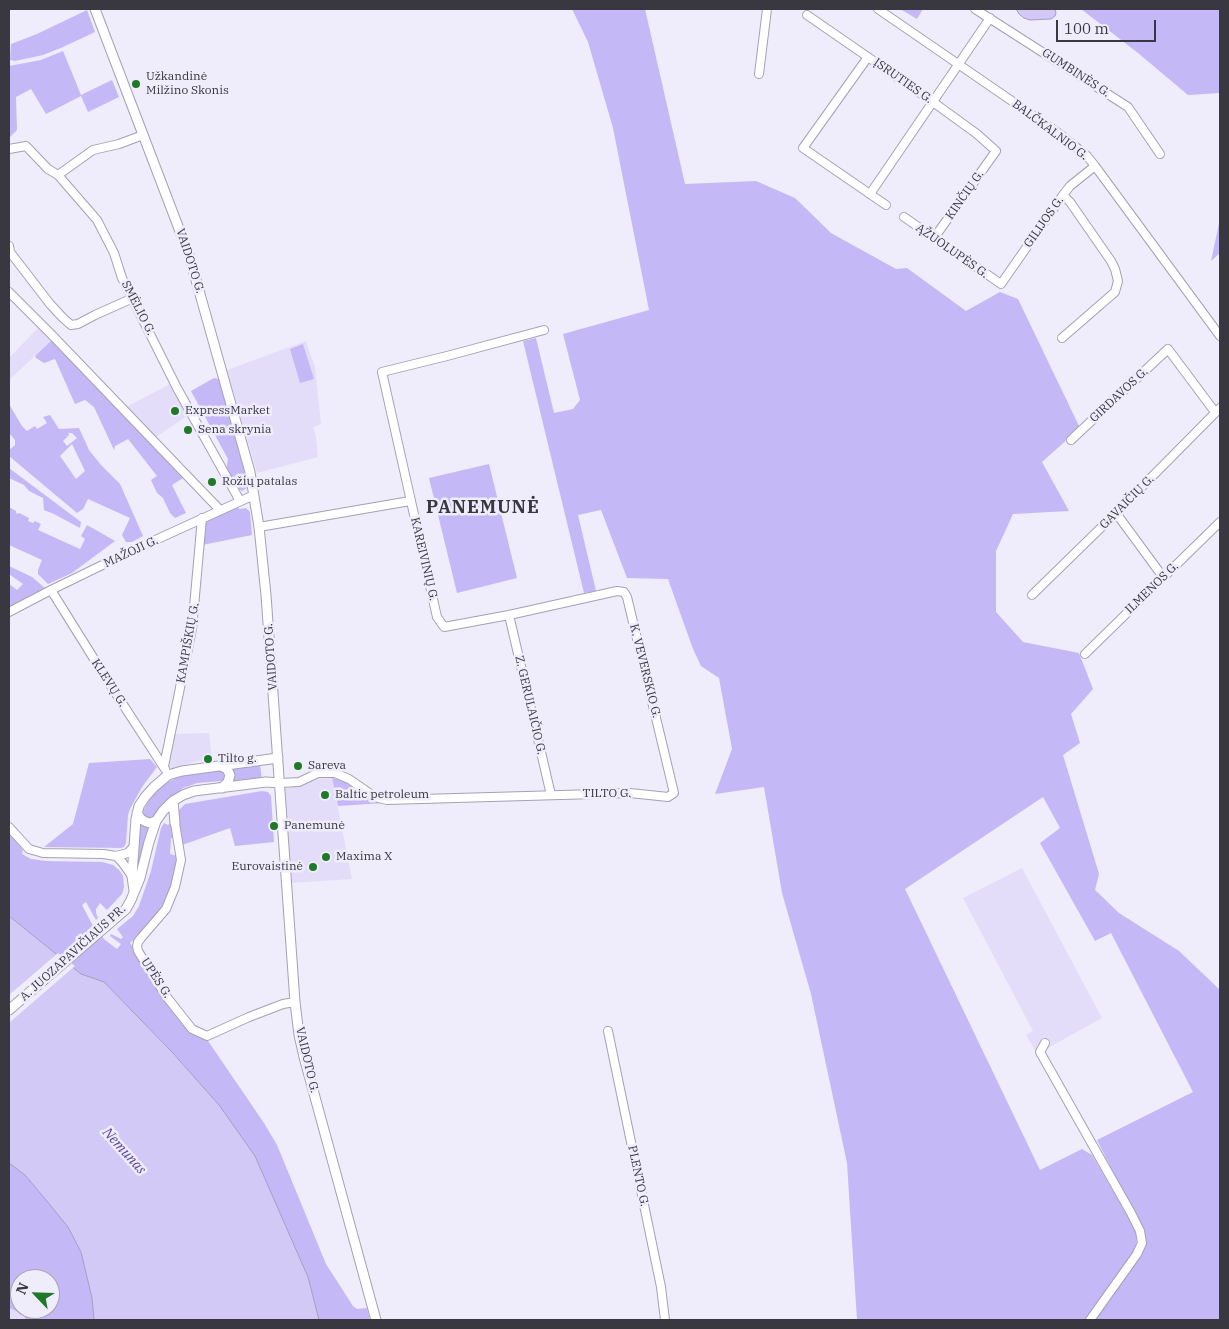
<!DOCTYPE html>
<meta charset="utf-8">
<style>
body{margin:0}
#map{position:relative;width:1229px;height:1329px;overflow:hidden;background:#efecfc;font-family:"IBM Plex Serif",serif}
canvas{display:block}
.frame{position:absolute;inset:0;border:10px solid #39373f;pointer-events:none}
.north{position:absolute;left:10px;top:1269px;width:50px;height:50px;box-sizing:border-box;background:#efecfc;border:1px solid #a6a4b0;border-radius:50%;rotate:294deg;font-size:14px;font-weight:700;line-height:20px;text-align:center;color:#39373f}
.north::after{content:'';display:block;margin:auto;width:18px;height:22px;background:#207928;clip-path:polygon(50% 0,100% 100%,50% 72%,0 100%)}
.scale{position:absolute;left:1056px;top:20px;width:100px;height:22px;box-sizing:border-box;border:2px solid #39373f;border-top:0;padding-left:6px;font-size:15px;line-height:18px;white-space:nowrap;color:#39373f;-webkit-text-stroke:4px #efecfc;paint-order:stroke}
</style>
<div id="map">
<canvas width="1229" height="1329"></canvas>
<div class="frame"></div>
<div class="north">N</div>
<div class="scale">100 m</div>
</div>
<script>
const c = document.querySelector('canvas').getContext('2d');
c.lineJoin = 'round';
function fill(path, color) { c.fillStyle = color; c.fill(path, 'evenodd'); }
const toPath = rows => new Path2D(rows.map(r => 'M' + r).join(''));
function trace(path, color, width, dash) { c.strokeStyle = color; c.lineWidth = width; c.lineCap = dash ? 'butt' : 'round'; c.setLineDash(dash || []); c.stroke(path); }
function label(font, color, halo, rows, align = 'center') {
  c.font = font + ' "IBM Plex Serif",serif'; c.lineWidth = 5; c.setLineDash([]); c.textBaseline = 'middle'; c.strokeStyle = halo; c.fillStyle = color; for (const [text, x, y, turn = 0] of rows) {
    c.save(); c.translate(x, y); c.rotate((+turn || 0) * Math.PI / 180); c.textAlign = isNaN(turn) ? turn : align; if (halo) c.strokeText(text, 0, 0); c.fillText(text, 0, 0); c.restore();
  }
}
const built = toPath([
 [39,328,52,340,9,380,9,358,37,329],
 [306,341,315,368,321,424,313,427,316,437,318,457,257,473,227,370],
 [170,384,187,416,156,437,126,407],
 [209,733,212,759,197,761,172,769,167,765,174,734],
 [332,778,352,879,291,883,285,789,287,788,301,785,314,779],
 [1022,868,1102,1018,1037,1054,1026,1035,1033,1031,963,898],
 [9,1308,23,1314,26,1320,9,1320]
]);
const green = toPath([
 [572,9,645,9,685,184,756,181,795,198,831,233,896,269,907,268,966,311,1000,292,1018,299,1080,428,1042,462,1069,511,1013,514,996,551,996,612,1023,642,1079,653,1093,689,1071,714,1080,743,1063,755,1099,874,1095,890,1119,913,1179,951,1220,990,1220,1320,1095,1320,1137,1260,1144,1249,1145,1240,1141,1228,1097,1140,1193,1092,1111,933,1095,941,1040,843,1060,828,1043,797,905,889,1040,1170,1082,1149,1092,1155,1136,1230,1137,1240,1135,1252,1087,1320,857,1320,847,1163,811,994,782,893,764,787,715,794,732,749,719,678,701,666,693,649,668,579,627,578,601,510,578,515,596,591,584,593,523,341,536,338,554,413,573,409,580,400,563,334,649,310,613,128,588,42],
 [900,9,923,9,917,19],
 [1081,9,1220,9,1220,93,1188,95,1138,53],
 [87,10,95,32,63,47,43,55,15,61,10,60,11,44,37,34],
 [63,51,81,95,112,80,119,97,88,112,81,96,46,114,31,89,16,97,17,130,9,138,9,66,41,60],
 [1220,219,1220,253,1211,261],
 [52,340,183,478,172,485,186,513,175,518,170,513,163,498,157,493,151,480,157,476,128,439,115,446,114,450,94,407,85,400,75,404,55,359,44,363,36,358,35,356],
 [303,344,314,379,300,383,290,349],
 [214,378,219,379,220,380,246,477,247,486,247,488,242,491,240,490,226,470,228,459,191,391],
 [9,404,22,426,27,431,35,426,37,429,47,423,43,417,50,415,59,429,79,428,89,450,101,465,120,484,143,536,132,542,126,542,122,535,130,518,88,499,83,509,77,513,9,456,9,450,15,445,15,440,9,433],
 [68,433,72,433,77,438,67,446,63,441,69,435],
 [72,444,85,471,76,479,60,456],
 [489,464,517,578,457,593,429,478],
 [9,468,81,522,80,528,54,514,44,510,43,498,29,491,24,485,9,478],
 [9,507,16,511,16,513,18,514,19,513,29,518,28,521,33,523,35,521,41,524,38,530,80,549,85,539,81,536,87,525,115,541,72,573,48,584,38,574,38,570,42,560,9,545],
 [238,507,239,509,246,508,250,512,252,535,202,545,205,525,207,521],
 [9,566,32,577,46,589,9,607,9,584,17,590,23,584,9,574],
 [150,759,157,767,142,787,130,809,128,815,126,843,124,847,121,848,44,847,73,824,89,763],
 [260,765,262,779,234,783,234,776,232,768],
 [219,770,224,772,225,776,224,779,221,781,197,783,189,786,183,788,165,803,153,818,151,819,144,816,143,811,152,795,166,783,180,776],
 [332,778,343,780,370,799,384,803,338,806],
 [262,791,268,792,271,796,274,842,235,846,230,828,182,845,178,814,179,810,185,804],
 [164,823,168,825,170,823,172,826,174,838,171,838,170,854,177,856,178,864,177,873,163,908,150,924,130,943,163,994,206,1038,264,1123,277,1145,326,1264,353,1306,357,1309,367,1308,370,1320,319,1320,308,1277,255,1156,219,1105,172,1052,104,982,81,974,9,916,9,833,23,850,22,854,31,859,46,861,102,862,113,865,119,870,123,876,124,887,122,894,107,910,100,903,96,909,96,913,98,918,96,920,86,902,82,905,92,924,105,940,117,949,121,944,110,936,111,934,121,939,123,937,117,929,133,916,139,906,151,871,161,828],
 [140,824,149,828,138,873,137,873],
 [9,1163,25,1175,51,1206,68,1227,81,1252,92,1298,94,1320,26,1320,23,1314,9,1308],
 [20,1279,50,1279,50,1309,20,1309]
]);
const water = toPath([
 [1016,9,1055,9,1056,13,1055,16,1051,19,1030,20,1024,18,1019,14,1016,9],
 [9,916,81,974,104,982,172,1052,219,1105,255,1156,308,1277,319,1320,94,1320,92,1298,81,1252,68,1227,51,1206,25,1175,9,1163,9,916]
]);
const pier = toPath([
 [58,953,75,966,9,1023,9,995]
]);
const minor = toPath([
 [878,9,1057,132,1087,156,1095,166,1220,336],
 [975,9,1128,107,1160,154],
 [807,15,933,102,977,134,996,151,934,238],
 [868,57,803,148,886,205],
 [759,74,767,9],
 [9,149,26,146,48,169,58,175,97,220,114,253,122,278,177,388,240,501],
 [58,175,93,150,119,144,143,135],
 [870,194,990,18],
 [904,217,1001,284,1063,195,1070,186,1095,166],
 [9,246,10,252,50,304,63,318,71,325,78,324,95,315,133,298],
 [9,292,52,335,220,510],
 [1062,338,1115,292,1118,281,1115,269,1111,261,1070,202,1063,195],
 [1071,440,1168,349,1215,412],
 [1116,513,1163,577],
 [259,527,410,501],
 [51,590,109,683,165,769],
 [1032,595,1116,513,1220,408],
 [9,612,51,590,127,553,254,495],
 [509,615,551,795],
 [1085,654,1220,522],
 [164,766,192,629,202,518],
 [280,783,299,782,318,773,335,773,349,779,375,797,387,800,630,793,668,797,674,793,627,597,624,592,617,591,509,615,444,627,437,617,382,372,447,356,544,330],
 [175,823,181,860,175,887,166,909,141,938,138,942,137,946,138,951,166,996,192,1029,207,1036,249,1017,283,1004,295,1002],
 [9,827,29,849,43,853,103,854,116,856,128,853,134,846],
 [116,856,122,862,132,876],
 [608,1031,661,1287,665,1320],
 [1045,1043,1040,1052,1131,1213,1140,1231,1142,1243,1137,1254,1090,1320]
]);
const major = toPath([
 [95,9,189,255,250,472,259,527,266,595,295,1002,299,1035,304,1057,376,1320],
 [221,766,227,769,230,775,228,782,222,788],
 [173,801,175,823],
 [137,813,141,819,146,822,150,823,156,821],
 [134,891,132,876,136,819,139,806,145,797,154,787,168,775,182,771,278,758],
 [9,1010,126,909,131,900,140,878,149,842,156,821,163,811,173,801,183,795,194,791,266,782,280,783]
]);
const markers = [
 [136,84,5,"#207928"],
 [175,411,5,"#207928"],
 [188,430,5,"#207928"],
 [212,482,5,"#207928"],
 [208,759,5,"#207928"],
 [298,766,5,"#207928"],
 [325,795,5,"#207928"],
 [274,826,5,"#207928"],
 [326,857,5,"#207928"],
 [313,867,5,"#207928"]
];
const streetNames = [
 ["GUMBINĖS G.",1076,73,33],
 ["ĮSRUTIES G.",903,81,35],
 ["BALČKALNIO G.",1050,130,37],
 ["KINČIŲ G.",965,195,-55],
 ["GILIJOS G.",1044,222,-55],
 ["ĄŽUOLUPĖS G.",952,251,35],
 ["VAIDOTO G.",190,261,72],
 ["SMĖLIO G.",138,308,63],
 ["GIRDAVOS G.",1119,395,-43],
 ["GAVAIČIŲ G.",1127,502,-45],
 ["MAŽOJI G.",131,552,-25],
 ["KAREIVINIŲ G.",424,559,77],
 ["ILMENOS G.",1152,588,-44],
 ["KAMPIŠKIŲ G.",188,643,-80],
 ["VAIDOTO G.",271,657,-94],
 ["K. VEVERSKIO G.",645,671,76],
 ["KLEVŲ G.",109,683,57],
 ["Z. GERULAIČIO G.",530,705,77],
 ["TILTO G.",607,794],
 ["A. JUOZAPAVIČIAUS PR.",73,953,-42],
 ["UPĖS G.",156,978,57],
 ["VAIDOTO G.",307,1060,77],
 ["PLENTO G.",638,1176,78]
];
const poiNames = [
 ["Užkandinė",146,77],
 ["Milžino Skonis",146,91],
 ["ExpressMarket",185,411],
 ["Sena skrynia",198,430],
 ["Rožių patalas",222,482],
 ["Tilto g.",218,759],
 ["Sareva",308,766],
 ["Baltic petroleum",335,795],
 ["Panemunė",284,826],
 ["Maxima X",336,857],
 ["Eurovaistinė",303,867,"right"]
];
const waterNames = [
 ["Nemunas",124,1151,48]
];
const districtNames = [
 ["PANEMUNĖ",483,508]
];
fill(built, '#e3ddf9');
fill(green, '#c5b8f7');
fill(water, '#d2c9f6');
trace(water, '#a49dbf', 1);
fill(pier, '#efecfc');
trace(minor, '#a5a1b4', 10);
trace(major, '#a5a1b4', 11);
trace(minor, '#fff', 8);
trace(major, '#fff', 9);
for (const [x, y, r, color] of markers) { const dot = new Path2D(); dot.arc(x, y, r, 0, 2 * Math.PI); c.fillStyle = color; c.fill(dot); trace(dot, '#efecfc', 2); }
label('12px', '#39373f', '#efecfc', streetNames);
label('12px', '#39373f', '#efecfc', poiNames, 'left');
label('italic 14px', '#5d4399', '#efecfc', waterNames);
c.letterSpacing = '1px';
label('bold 18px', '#39373f', '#efecfc', districtNames);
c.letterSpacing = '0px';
</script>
